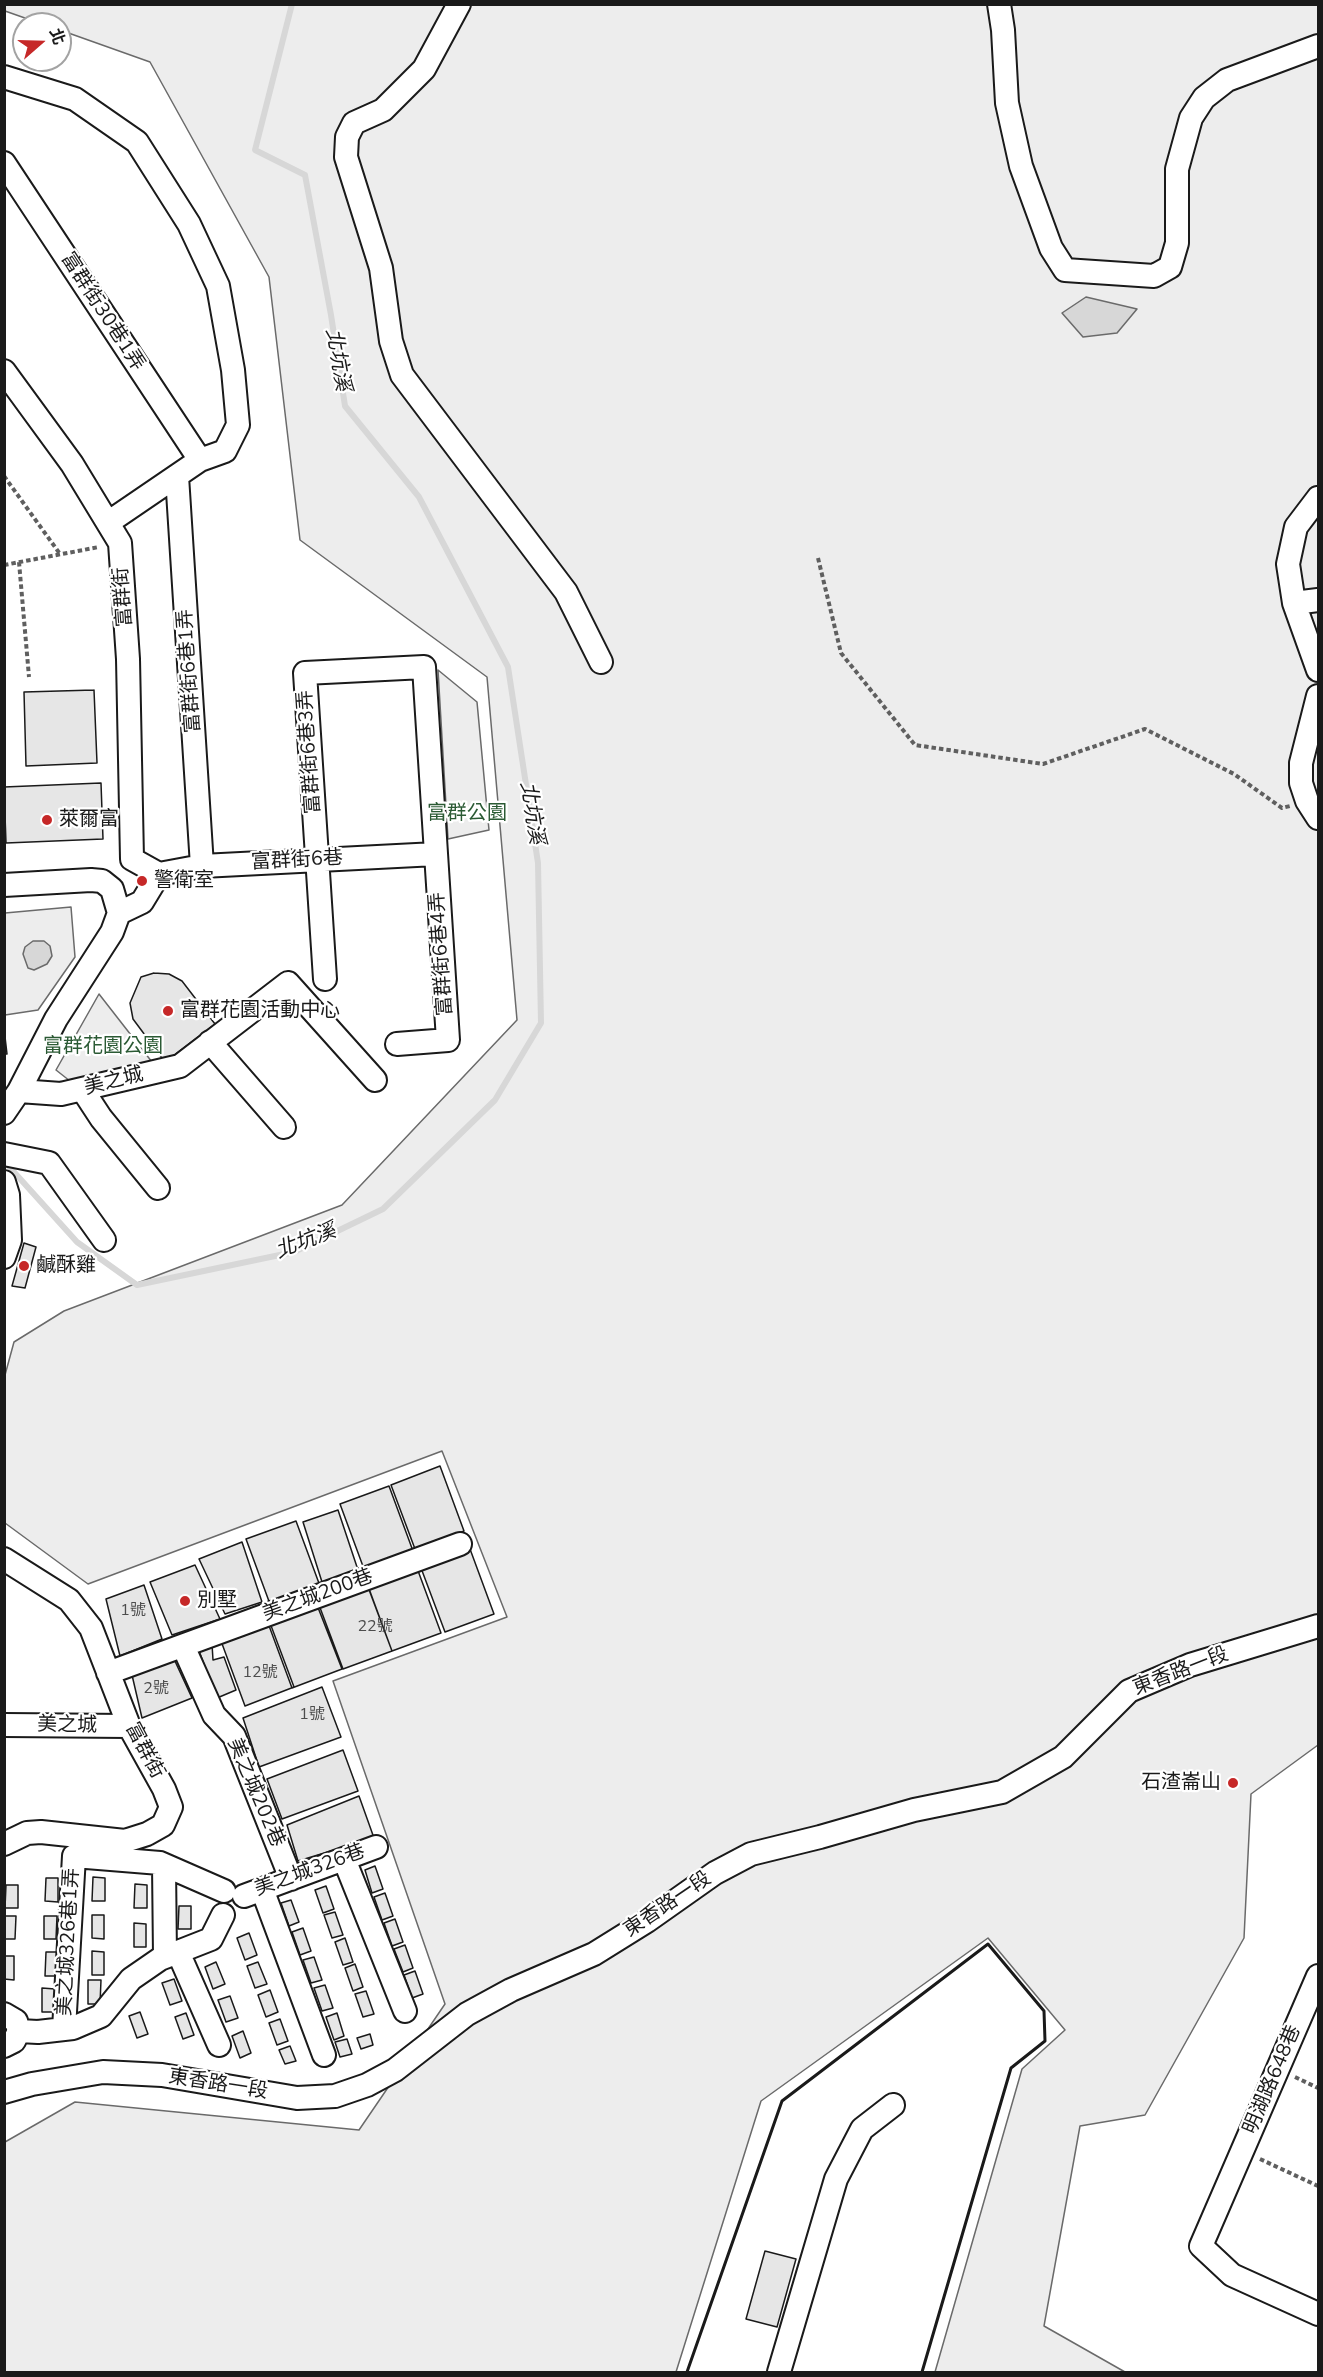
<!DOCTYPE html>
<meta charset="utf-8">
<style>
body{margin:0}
#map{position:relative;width:1323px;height:2377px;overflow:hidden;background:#fff;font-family:"Nunito Sans","Noto Sans TC",sans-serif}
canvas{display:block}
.frame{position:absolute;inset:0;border:6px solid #1a1a1a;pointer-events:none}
.north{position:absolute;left:12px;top:12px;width:60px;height:60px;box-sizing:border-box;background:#fff;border:2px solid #a3a3a3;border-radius:50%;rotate:70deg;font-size:16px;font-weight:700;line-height:24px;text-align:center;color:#1a1a1a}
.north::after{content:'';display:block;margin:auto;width:21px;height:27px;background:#c62828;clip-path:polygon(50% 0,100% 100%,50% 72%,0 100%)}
</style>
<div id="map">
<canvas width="1323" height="2377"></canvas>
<div class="frame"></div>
<div class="north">北</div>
</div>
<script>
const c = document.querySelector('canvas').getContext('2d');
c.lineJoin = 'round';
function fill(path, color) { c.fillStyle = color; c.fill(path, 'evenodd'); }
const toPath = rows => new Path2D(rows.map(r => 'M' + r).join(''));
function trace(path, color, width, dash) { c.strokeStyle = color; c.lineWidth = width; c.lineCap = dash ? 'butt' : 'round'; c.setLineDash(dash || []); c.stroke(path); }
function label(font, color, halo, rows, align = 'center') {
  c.font = font + ' "Nunito Sans","Noto Sans TC",sans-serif'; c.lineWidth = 4.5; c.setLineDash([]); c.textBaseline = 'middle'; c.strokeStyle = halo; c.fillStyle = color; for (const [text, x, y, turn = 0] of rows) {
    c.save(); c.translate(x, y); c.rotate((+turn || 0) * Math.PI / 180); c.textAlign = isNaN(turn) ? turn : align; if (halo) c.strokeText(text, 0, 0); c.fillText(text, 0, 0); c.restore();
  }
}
const built = toPath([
 [5,5,1318,5,1318,1745,1251,1794,1244,1938,1145,2115,1080,2126,1044,2326,1125,2372,935,2372,1022,2069,1065,2030,988,1938,761,2101,676,2372,5,2372,5,2142,75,2102,359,2130,445,2004,333,1681,507,1617,442,1451,88,1584,5,1523,5,1375,14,1342,64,1311,342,1205,517,1020,487,677,300,540,269,277,150,62,60,30,60,24,42,24,5,11,5,5],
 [438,670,477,702,489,830,448,839,438,670],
 [71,907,75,957,38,1010,5,1015,5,913,71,907],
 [99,994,152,1062,75,1085,56,1070,99,994]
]);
const water = toPath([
 [1086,297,1137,309,1117,333,1083,337,1062,313,1086,297],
 [33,941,44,941,50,946,52,956,47,964,34,970,28,968,23,954,25,947,33,941]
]);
const stream = toPath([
 [5,1162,77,1242,137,1285,294,1252,383,1209,495,1100,541,1023,538,863,508,667,419,497,345,406,331,315,305,175,255,150,292,4]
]);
const building = toPath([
 [94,690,97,763,26,766,24,692,94,690],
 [101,783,103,839,6,843,4,787,101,783],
 [154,973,169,974,182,981,215,1024,165,1062,133,1019,130,1003,141,977,154,973],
 [4,1028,7,1054,4,1054,4,1028],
 [24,1243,36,1247,25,1288,12,1286,24,1243],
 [440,1466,464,1531,415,1549,391,1485,440,1466],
 [389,1486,413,1551,364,1569,340,1504,389,1486],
 [338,1510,358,1570,322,1582,303,1522,338,1510],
 [296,1521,320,1586,270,1604,246,1539,296,1521],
 [242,1542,262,1602,225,1614,199,1559,242,1542],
 [470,1549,494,1614,445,1632,421,1568,470,1549],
 [195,1565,220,1619,172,1635,150,1582,195,1565],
 [417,1568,441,1633,392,1651,368,1587,417,1568],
 [144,1585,162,1639,120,1656,106,1599,144,1585],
 [368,1586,392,1651,343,1669,319,1605,368,1586],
 [317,1605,342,1669,292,1688,268,1623,317,1605],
 [270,1623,294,1687,245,1706,221,1641,270,1623],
 [212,1644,213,1660,224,1657,236,1690,217,1698,199,1651,212,1644],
 [174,1659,192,1698,142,1718,132,1675,174,1659],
 [322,1687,341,1737,259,1767,243,1718,322,1687],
 [343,1750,358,1791,282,1819,267,1779,343,1750],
 [359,1796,374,1838,298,1861,287,1825,359,1796],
 [375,1866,383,1889,372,1893,365,1870,375,1866],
 [93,1877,105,1878,105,1901,92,1901,93,1877],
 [46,1878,58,1878,58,1902,45,1901,46,1878],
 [135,1884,147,1885,147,1908,134,1908,135,1884],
 [6,1885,18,1885,18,1908,5,1908,6,1885],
 [326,1886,334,1909,323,1913,315,1890,326,1886],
 [385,1893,393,1916,382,1920,374,1897,385,1893],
 [291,1900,299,1922,289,1926,281,1903,291,1900],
 [179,1906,191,1906,191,1929,178,1929,179,1906],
 [335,1912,343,1935,332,1938,324,1915,335,1912],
 [92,1915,104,1915,104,1939,92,1938,92,1915],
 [4,1916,16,1916,15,1939,4,1939,4,1916],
 [44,1916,57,1916,56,1939,44,1939,44,1916],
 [395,1919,403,1942,392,1946,384,1923,395,1919],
 [134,1923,146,1924,146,1947,134,1947,134,1923],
 [303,1928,311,1951,300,1955,292,1932,303,1928],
 [249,1933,257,1955,245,1960,237,1938,249,1933],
 [345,1938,353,1962,343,1965,335,1942,345,1938],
 [405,1945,413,1968,403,1972,394,1949,405,1945],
 [92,1951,104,1952,104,1975,92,1975,92,1951],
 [46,1952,58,1952,57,1976,45,1976,46,1952],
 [4,1956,14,1956,14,1980,4,1979,4,1956],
 [314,1957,322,1980,311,1983,303,1960,314,1957],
 [216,1962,225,1984,213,1989,205,1967,216,1962],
 [258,1962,267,1984,255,1988,247,1966,258,1962],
 [355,1964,363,1987,353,1991,345,1968,355,1964],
 [415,1971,423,1994,412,1998,404,1975,415,1971],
 [174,1979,182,2001,170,2005,162,1983,174,1979],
 [88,1980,101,1980,100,2004,88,2004,88,1980],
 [325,1985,333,2008,322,2011,314,1988,325,1985],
 [42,1988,55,1989,54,2012,42,2012,42,1988],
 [270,1990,278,2012,266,2017,258,1995,270,1990],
 [366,1991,374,2014,363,2017,355,1994,366,1991],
 [230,1996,238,2018,226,2022,218,2000,230,1996],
 [140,2012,148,2034,137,2038,129,2016,140,2012],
 [186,2013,194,2035,183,2039,175,2017,186,2013],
 [337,2013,344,2036,334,2040,326,2017,337,2013],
 [280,2019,288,2041,277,2045,269,2023,280,2019],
 [243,2031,251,2053,240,2058,232,2036,243,2031],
 [370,2034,373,2045,361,2049,357,2038,370,2034],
 [347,2039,352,2054,340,2057,335,2042,347,2039],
 [290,2046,296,2061,285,2064,279,2050,290,2046],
 [765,2251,796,2259,777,2327,746,2319,765,2251]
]);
const path = toPath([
 [4,476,60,554],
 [818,558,841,653,915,745,1043,764,1145,729,1234,774,1282,808,1290,806],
 [19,562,29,677],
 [4,565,99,547],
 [1295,2077,1318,2088],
 [1260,2159,1318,2186]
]);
const minor = toPath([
 [459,4,424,69,383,110,354,123,347,137,346,157,381,268,391,341,402,375,566,592,601,662],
 [999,4,1003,30,1007,103,1021,166,1051,248,1065,270,1154,276,1170,267,1177,243,1177,169,1191,118,1204,98,1227,80,1318,46],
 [4,77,75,99,137,142,189,224,218,286,233,370,238,425,225,451,200,460,109,522],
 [4,163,200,460],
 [4,371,72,464,120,543,128,659,132,859,159,874],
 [177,476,202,866],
 [1318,498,1296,527,1288,564,1294,603,1318,670],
 [1294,603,1318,600],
 [1318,696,1301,763,1301,783,1307,801,1318,818],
 [159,874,202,866,436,854],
 [4,885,91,880,102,881,112,889,119,913,112,932,56,1019,19,1091,4,1113],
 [119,913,142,902,159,874],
 [325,979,305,673,424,667,448,1040,397,1044],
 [210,1042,284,1127],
 [82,1089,101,1118,158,1188],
 [19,1091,61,1094,180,1066,288,983,375,1080],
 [4,1154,49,1163,104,1240],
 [4,1182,8,1195,10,1240,4,1257],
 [4,1559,69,1600,91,1628,129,1726,164,1789,171,1807,163,1825,147,1834,125,1841,41,1832,27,1833,4,1844],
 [183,1646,214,1715,234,1736,291,1879],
 [108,1673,460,1544],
 [4,1725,129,1726],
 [344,1859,405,2011],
 [164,1865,165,1957],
 [262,1889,324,2055],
 [244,1896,376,1847],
 [178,1952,219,2045],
 [1318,1976,1201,2246,1232,2275,1318,2314],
 [4,2014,16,2021,19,2031,14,2041,4,2046],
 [64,2029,74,1856,160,1863,224,1891],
 [19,2031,38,2032,73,2028,101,2016,131,1979,160,1959,211,1939,223,1915],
 [4,2092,32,2084,103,2072,162,2075,297,2098,335,2096,367,2085,395,2070,467,2014,511,1990,594,1954,647,1921,715,1873,751,1854,820,1837,914,1810,1002,1792,1063,1757,1129,1691,1190,1665,1318,1626],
 [779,2372,836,2179,862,2129,893,2105]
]);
const wall = toPath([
 [687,2372,782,2101,988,1944,1044,2011,1045,2041,1011,2068,922,2372]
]);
const markers = [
 [47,820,6,"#c62828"],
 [142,881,6,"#c62828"],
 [168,1011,6,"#c62828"],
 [24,1266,6,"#c62828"],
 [185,1601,6,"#c62828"],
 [1233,1783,6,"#c62828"]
];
const numberNames = [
 ["1號",133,1611],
 ["22號",375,1627],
 ["12號",260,1673],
 ["2號",156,1689],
 ["1號",312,1715]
];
const streetNames = [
 ["富群街30巷1弄",102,312,57],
 ["富群街",124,597,-94],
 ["富群街6巷1弄",190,671,-94],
 ["富群街6巷3弄",310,752,-94],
 ["富群街6巷",297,861,-3],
 ["富群街6巷4弄",442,954,-94],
 ["美之城",114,1082,-14],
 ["美之城200巷",318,1596,-20],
 ["東香路一段",1181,1672,-21],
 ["美之城",67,1726,1],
 ["富群街",144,1751,62],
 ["美之城202巷",255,1793,67],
 ["美之城326巷",310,1871,-20],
 ["東香路一段",668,1905,-34],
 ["美之城326巷1弄",69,1942,-87],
 ["明湖路648巷",1273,2080,-67],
 ["東香路一段",218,2085,9]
];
const parkNames = [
 ["富群公園",467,814],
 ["富群花園公園",103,1047]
];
const poiNames = [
 ["萊爾富",59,820],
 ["警衛室",154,881],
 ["富群花園活動中心",180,1011],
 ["鹹酥雞",36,1266],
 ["別墅",197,1601],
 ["石渣崙山",1221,1783,"right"]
];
const waterNames = [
 ["北坑溪",337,360,80],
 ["北坑溪",531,813,81],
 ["北坑溪",306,1242,-21]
];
fill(built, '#ededed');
trace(built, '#6a6a6a', 1.5);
fill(water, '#d7d7d7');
trace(water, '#6a6a6a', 1.5);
trace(stream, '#d7d7d7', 6);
fill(building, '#e6e6e6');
trace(building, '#1a1a1a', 1.5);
trace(minor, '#1a1a1a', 26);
trace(path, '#5f5f5f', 4, [4.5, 3]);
trace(minor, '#fff', 22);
trace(wall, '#1a1a1a', 3);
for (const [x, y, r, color] of markers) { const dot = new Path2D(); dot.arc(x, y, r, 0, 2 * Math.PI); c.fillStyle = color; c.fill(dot); trace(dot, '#fff', 2); }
label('16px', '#4d4d4d', null, numberNames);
label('20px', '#1a1a1a', '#fff', streetNames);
label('20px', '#2b5a34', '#fff', parkNames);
label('20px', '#1a1a1a', '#fff', poiNames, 'left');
label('italic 21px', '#1a1a1a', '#fff', waterNames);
</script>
